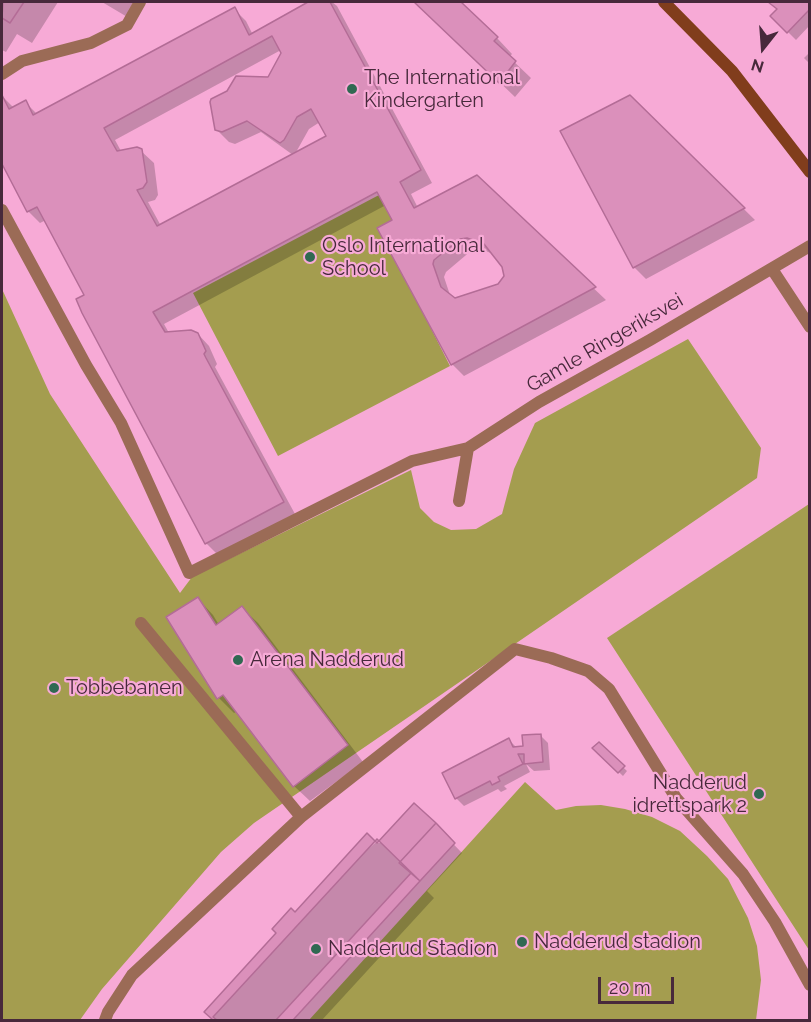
<!DOCTYPE html>
<style>
body{margin:0}
#map{position:relative;width:811px;height:1022px;overflow:hidden;background:#f7aad6;font-family:Raleway,sans-serif}
canvas{display:block}
.frame{position:absolute;inset:0;border:3px solid #47293b;pointer-events:none}
.north{position:absolute;left:733px;top:18px;width:60px;height:60px;-webkit-text-stroke:4px #f7aad6;paint-order:stroke;rotate:197deg;font-size:16px;font-weight:700;line-height:24px;text-align:center;color:#47293b}
.north::after{content:'';display:block;margin:auto;width:21px;height:27px;background:#47293b;clip-path:polygon(50% 0,100% 100%,50% 72%,0 100%)}
.scale{position:absolute;left:598px;top:977px;width:76px;height:27px;box-sizing:border-box;border:3px solid #47293b;border-top:0;padding-left:8px;font-size:18px;line-height:21px;white-space:nowrap;color:#47293b;-webkit-text-stroke:4px #f7aad6;paint-order:stroke}
</style>
<div id="map">
<canvas width="811" height="1022"></canvas>
<div class="frame"></div>
<div class="north">N</div>
<div class="scale">20 m</div>
</div>
<script>
const c = document.querySelector('canvas').getContext('2d');
c.lineJoin = 'round';
function fill(path, color) { c.fillStyle = color; c.fill(path, 'evenodd'); }
const toPath = rows => new Path2D(rows.map(r => 'M' + r).join(''));
function trace(path, color, width, dash) { c.strokeStyle = color; c.lineWidth = width; c.lineCap = dash ? 'butt' : 'round'; c.setLineDash(dash || []); c.stroke(path); }
function label(font, color, halo, rows, align = 'center') {
  c.font = font + ' Raleway,sans-serif'; c.lineWidth = 4.5; c.setLineDash([]); c.textBaseline = 'middle'; c.strokeStyle = halo; c.fillStyle = color; for (const [text, x, y, turn = 0] of rows) {
    c.save(); c.translate(x, y); c.rotate((+turn || 0) * Math.PI / 180); c.textAlign = isNaN(turn) ? turn : align; if (halo) c.strokeText(text, 0, 0); c.fillText(text, 0, 0); c.restore();
  }
}
const green = toPath([
 [379,195,394,221,381,229,450,366,278,456,193,293],
 [2,289,50,394,180,593,192,577,411,470,420,508,434,522,451,530,476,529,502,514,514,469,535,423,688,339,761,448,757,478,254,823,221,852,102,989,80,1020,2,1020],
 [809,504,809,950,607,638],
 [525,782,556,810,576,806,601,805,625,809,652,817,680,831,707,856,728,879,748,918,757,946,761,980,756,1020,309,1020]
]);
const shadow = toPath([
 [2,2,58,2,32,43,17,34,6,52,2,50],
 [102,2,139,2,129,18],
 [312,2,332,2,337,6,432,183,411,194,418,208,476,177,606,300,464,376,452,364,386,205,164,324,169,333,197,333,209,346,217,364,215,367,295,514,218,555,206,543,86,295,46,220,40,223,28,211,2,161,2,96,13,107,25,102,37,114,234,9,246,21,253,35],
 [281,50,283,53,269,79,216,129,229,142,235,144,261,132,293,155,161,226,148,202,155,200,158,195,154,163,141,151,121,151,115,140],
 [320,122,328,137,295,154,309,129],
 [481,249,493,254,506,271,505,279,499,285,454,300,451,298,444,277,446,272,472,250],
 [416,2,458,2,497,38,512,54,509,57,531,78,515,97],
 [769,2,810,2,810,25,796,40,772,16,778,10],
 [810,52,810,64,804,58],
 [630,97,755,220,646,279,634,267],
 [198,599,213,615,219,625,242,608,258,623,363,762,310,801,294,786,238,711,234,713,219,698],
 [540,735,548,743,550,770,534,771,526,764,530,772,504,786,507,789,501,792,498,789,464,806,456,798,509,740,517,748,525,747],
 [599,744,627,771,623,776,594,748],
 [435,825,462,853,427,891,434,898,322,1020,215,1020,206,1012,295,914,375,843,379,843]
]);
const building = toPath([
 [2,2,24,2,10,23,2,18,2,2],
 [3,2,24,2,10,23,2,18,3,2],
 [308,2,330,2,421,170,400,182,414,208,477,175,596,287,451,365,377,228,392,220,377,192,153,312,165,332,191,330,198,333,206,351,204,354,206,358,284,502,205,544,82,313,76,299,84,295,37,207,27,212,2,164,2,95,9,109,26,100,33,115,235,7,249,35,308,2],
 [272,36,281,53,268,77,236,76,227,91,211,99,210,102,215,130,222,132,247,121,280,143,284,140,297,117,311,109,326,136,157,226,137,190,143,188,147,182,142,149,137,147,117,151,104,128,272,36],
 [467,238,484,244,502,267,504,276,498,284,455,298,441,287,433,264,434,260,460,239,467,238],
 [414,2,461,2,498,37,494,41,516,61,499,83,414,2],
 [768,2,810,2,810,9,787,33,770,16,777,9,768,2],
 [630,95,745,208,633,268,560,131,630,95],
 [198,597,216,625,242,606,348,745,293,787,223,695,217,699,166,617,198,597],
 [541,734,543,762,524,764,524,754,518,754,523,764,498,777,500,781,492,785,490,781,455,799,442,773,509,738,513,747,523,746,522,735,541,734],
 [599,742,625,766,618,773,592,748,599,742],
 [414,803,436,823,399,863,411,873,276,1020,213,1020,204,1012,276,933,272,929,291,908,295,912,367,833,377,843,414,803],
 [436,823,455,843,420,881,399,863,436,823],
 [377,839,420,881,293,1020,217,1020,213,1017,377,839]
]);
const service = toPath([
 [2,74,22,61,91,43,127,25,140,2],
 [2,210,86,365,121,423,189,573,412,461,468,448],
 [772,269,810,327],
 [459,501,468,448,539,402,650,340,810,246],
 [141,623,301,817],
 [105,1020,108,1012,132,975,301,817,515,649,551,658,588,671,609,689,676,798,743,874,775,922,810,985]
]);
const secondary = toPath([
 [664,2,732,71,810,172]
]);
const markers = [
 [352,89,6,"#306952"],
 [310,257,6,"#306952"],
 [238,660,6,"#306952"],
 [54,688,6,"#306952"],
 [759,794,6,"#306952"],
 [522,942,6,"#306952"],
 [316,949,6,"#306952"]
];
const poiNames = [
 ["The International",364,78],
 ["Kindergarten",364,101],
 ["Oslo International",322,246],
 ["School",322,269],
 ["Arena Nadderud",250,660],
 ["Tobbebanen",66,688],
 ["Nadderud",747,783,"right"],
 ["idrettspark 2",747,806,"right"],
 ["Nadderud stadion",534,942],
 ["Nadderud Stadion",328,949]
];
const streetNames = [
 ["Gamle Ringeriksvei",605,343,-30]
];
fill(green, '#a49d4f');
fill(shadow, '#0003');
fill(building, '#db90bb');
trace(building, '#b36c96', 1.5);
trace(service, '#9b6b56', 12);
trace(secondary, '#813d1c', 12);
for (const [x, y, r, color] of markers) { const dot = new Path2D(); dot.arc(x, y, r, 0, 2 * Math.PI); c.fillStyle = color; c.fill(dot); trace(dot, '#f7aad6', 2); }
label('20px', '#47293b', '#f7aad6', poiNames, 'left');
label('20px', '#47293b', '#f7aad6', streetNames);
</script>
